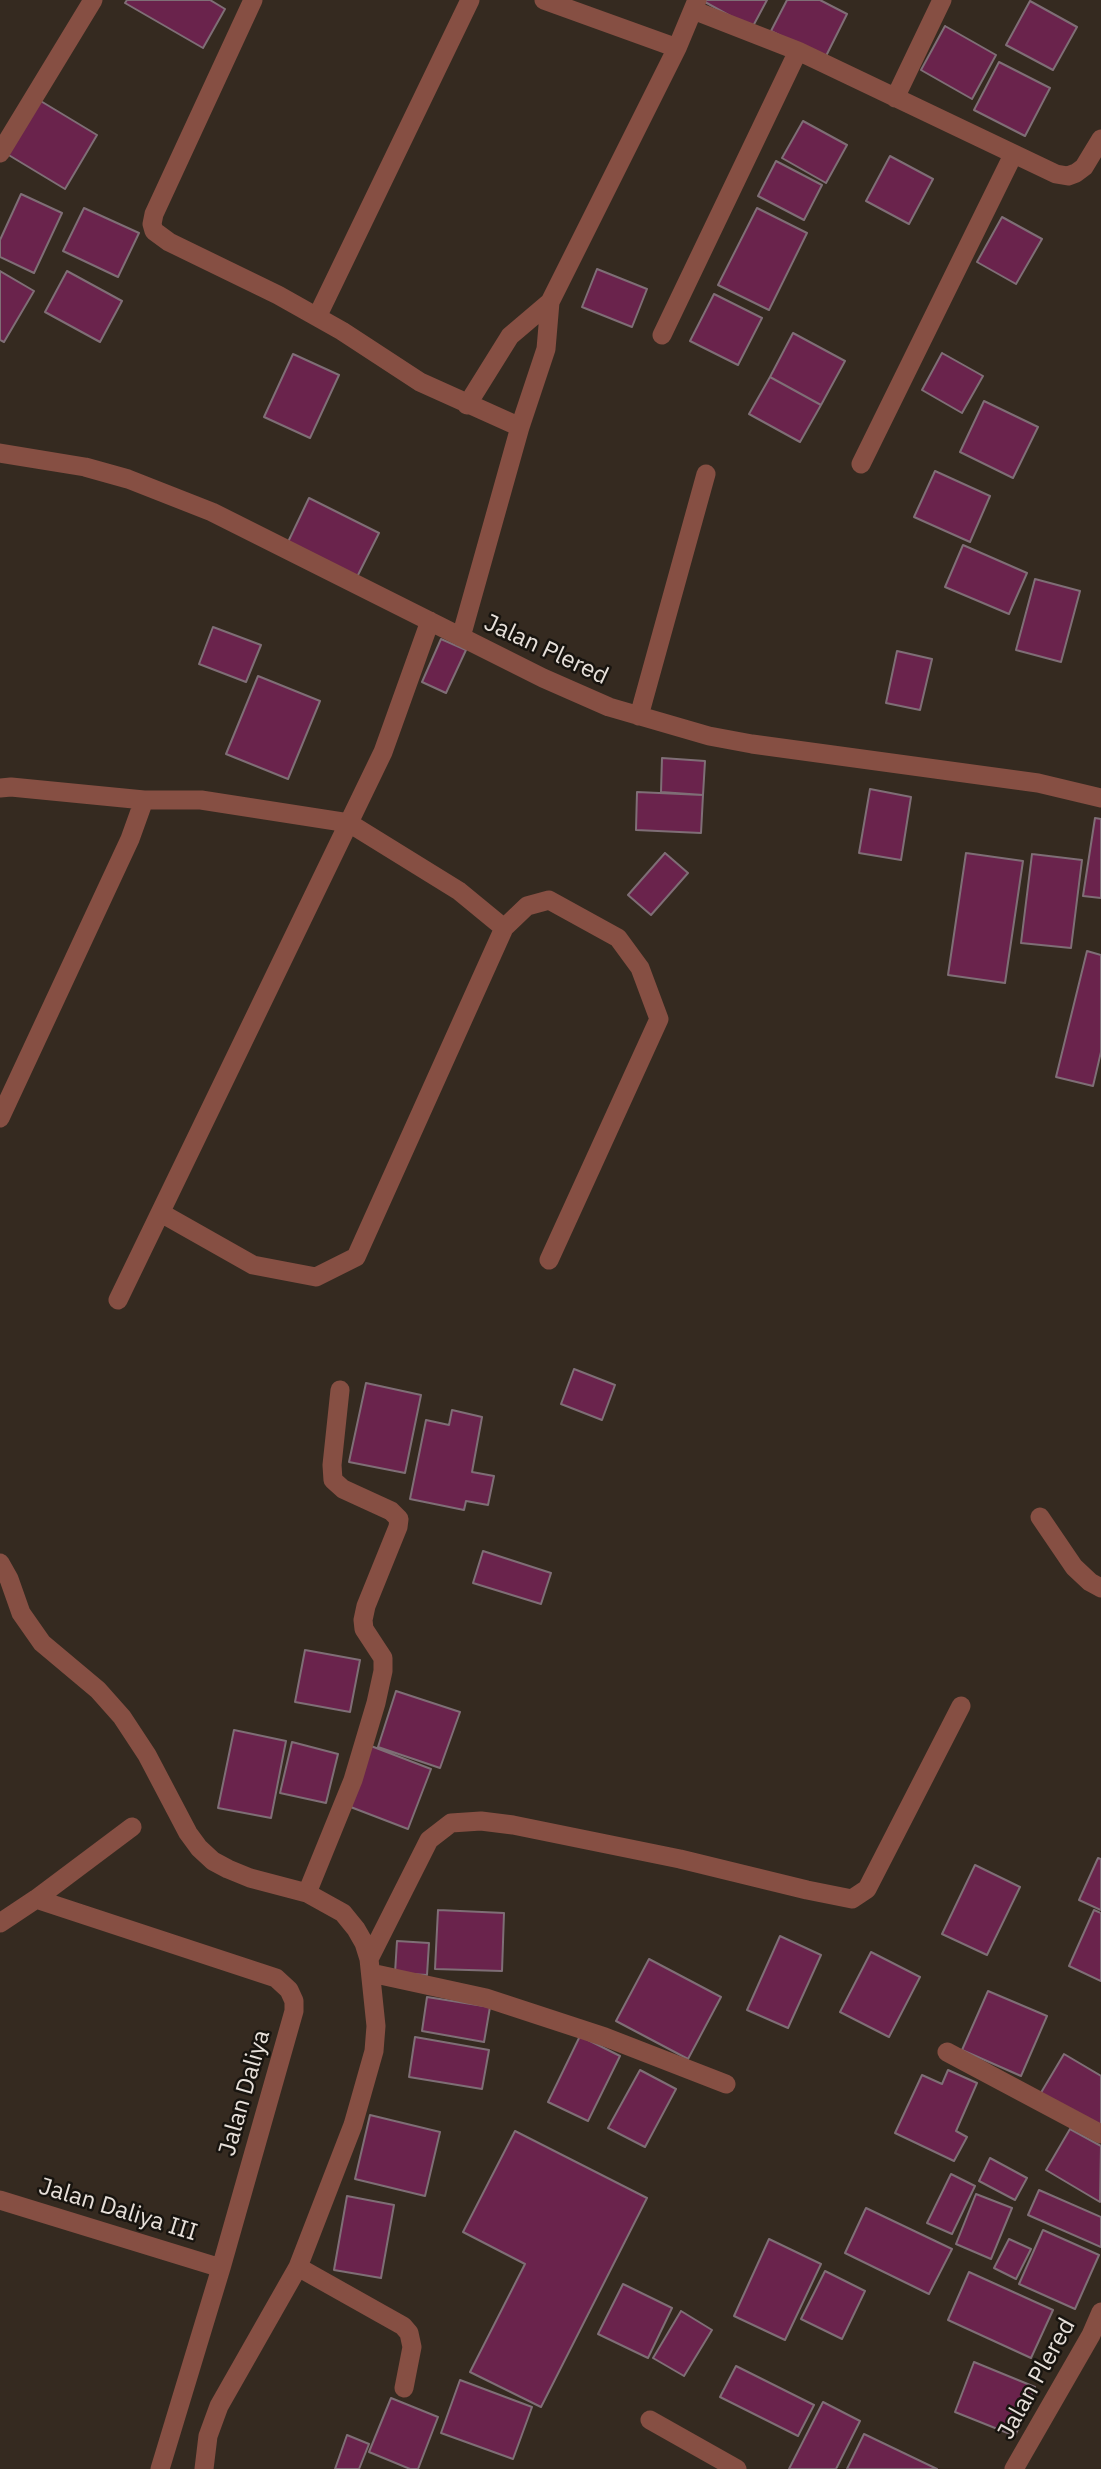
<!DOCTYPE html>
<style>
body{margin:0}
canvas{display:block;background:#352a20}
</style>
<canvas width="1101" height="2469"></canvas>
<script>
const c = document.querySelector('canvas').getContext('2d');
c.lineJoin = 'round';
function fill(path, color) { c.fillStyle = color; c.fill(path, 'evenodd'); }
const toPath = rows => new Path2D(rows.map(r => 'M' + r).join(''));
function trace(path, color, width, dash) { c.strokeStyle = color; c.lineWidth = width; c.lineCap = dash ? 'butt' : 'round'; c.setLineDash(dash || []); c.stroke(path); }
function label(font, color, halo, rows, align = 'center') {
  c.font = font + ' "IBM Plex Sans",sans-serif'; c.lineWidth = 5; c.setLineDash([]); c.textBaseline = 'middle'; c.strokeStyle = halo; c.fillStyle = color; for (const [text, x, y, turn = 0] of rows) {
    c.save(); c.translate(x, y); c.rotate((+turn || 0) * Math.PI / 180); c.textAlign = isNaN(turn) ? turn : align; if (halo) c.strokeText(text, 0, 0); c.fillText(text, 0, 0); c.restore();
  }
}
const building = toPath([
 [127,0,210,0,225,9,203,48,125,3,127,0],
 [706,0,767,0,752,28,705,2,706,0],
 [787,0,820,0,847,14,825,58,771,31,787,0],
 [1030,1,1077,27,1053,70,1006,45,1030,1],
 [945,26,996,55,972,99,921,70,945,26],
 [999,62,1050,88,1025,136,974,110,999,62],
 [34,97,97,135,65,189,2,151,34,97],
 [803,121,847,145,826,183,782,158,803,121],
 [890,156,933,179,909,224,866,201,890,156],
 [776,161,822,185,804,220,758,196,776,161],
 [21,194,62,213,34,273,0,257,0,240,21,194],
 [84,208,139,233,118,277,63,251,84,208],
 [757,208,807,233,769,310,718,285,757,208],
 [1002,217,1042,239,1016,284,977,262,1002,217],
 [597,269,647,289,632,327,582,307,597,269],
 [0,271,34,291,4,342,0,340,0,271],
 [67,271,122,301,100,342,45,312,67,271],
 [714,294,762,318,738,365,690,341,714,294],
 [793,333,845,361,821,405,770,377,793,333],
 [942,353,983,376,962,413,922,390,942,353],
 [293,354,339,375,310,438,264,417,293,354],
 [770,377,821,405,800,442,749,414,770,377],
 [984,401,1038,427,1013,478,960,452,984,401],
 [935,471,990,496,970,542,914,517,935,471],
 [309,498,379,533,357,577,288,542,309,498],
 [963,545,1027,573,1009,614,945,587,963,545],
 [1035,579,1080,591,1061,662,1016,650,1035,579],
 [213,627,261,645,246,682,199,664,213,627],
 [441,639,466,650,446,693,422,682,441,639],
 [897,651,932,659,920,710,886,703,897,651],
 [258,676,320,701,288,779,226,754,258,676],
 [662,758,705,761,703,795,661,792,662,758],
 [870,789,911,797,901,860,859,853,870,789],
 [637,792,703,795,701,833,636,830,637,792],
 [1095,818,1101,819,1101,898,1083,896,1095,818],
 [665,853,688,873,651,915,628,895,665,853],
 [966,853,1023,861,1005,983,948,975,966,853],
 [1032,854,1082,860,1071,948,1021,943,1032,854],
 [1087,951,1101,955,1101,1052,1093,1086,1056,1077,1087,951],
 [574,1369,615,1385,602,1420,561,1404,574,1369],
 [366,1383,421,1395,405,1473,349,1462,366,1383],
 [452,1410,482,1417,472,1472,494,1476,488,1505,466,1501,464,1510,410,1499,426,1420,449,1425,452,1410],
 [483,1551,551,1573,541,1604,473,1583,483,1551],
 [305,1650,360,1660,350,1712,295,1702,305,1650],
 [396,1691,460,1712,440,1768,378,1747,396,1691],
 [234,1730,286,1741,271,1818,218,1808,234,1730],
 [292,1742,338,1754,326,1803,280,1793,292,1742],
 [371,1746,431,1769,408,1829,348,1806,371,1746],
 [1098,1858,1101,1859,1101,1910,1079,1900,1098,1858],
 [975,1865,1020,1887,987,1955,942,1934,975,1865],
 [438,1910,504,1913,502,1971,435,1969,438,1910],
 [1094,1910,1101,1913,1101,1981,1069,1966,1094,1910],
 [780,1936,821,1955,788,2028,747,2010,780,1936],
 [397,1941,429,1943,427,1975,395,1973,397,1941],
 [871,1952,920,1977,889,2037,840,2012,871,1952],
 [649,1959,721,1997,688,2059,616,2021,649,1959],
 [988,1991,1047,2016,1021,2076,962,2050,988,1991],
 [427,1997,490,2007,484,2042,422,2031,427,1997],
 [580,2036,620,2056,588,2121,548,2102,580,2036],
 [415,2037,489,2050,482,2089,409,2077,415,2037],
 [1064,2054,1101,2076,1101,2132,1039,2096,1064,2054],
 [640,2070,676,2089,645,2147,608,2128,640,2070],
 [948,2070,977,2083,956,2131,967,2137,954,2161,895,2133,922,2075,942,2084,948,2070],
 [370,2115,440,2132,425,2196,355,2179,370,2115],
 [1070,2129,1101,2146,1100,2202,1046,2170,1070,2129],
 [515,2131,647,2198,541,2407,470,2372,525,2264,463,2232,515,2131],
 [990,2158,1027,2178,1015,2200,979,2181,990,2158],
 [951,2174,975,2186,952,2234,927,2223,951,2174],
 [1039,2190,1101,2217,1101,2247,1028,2215,1039,2190],
 [976,2194,1012,2208,991,2259,956,2244,976,2194],
 [347,2196,394,2205,381,2278,334,2270,347,2196],
 [866,2208,952,2249,929,2294,845,2253,866,2208],
 [1043,2230,1099,2255,1075,2309,1019,2284,1043,2230],
 [769,2239,821,2264,785,2340,734,2316,769,2239],
 [1009,2239,1031,2249,1016,2279,994,2268,1009,2239],
 [825,2271,865,2291,842,2339,801,2319,825,2271],
 [969,2272,1053,2310,1031,2358,948,2320,969,2272],
 [623,2284,672,2308,648,2358,598,2334,623,2284],
 [681,2311,712,2330,684,2376,653,2358,681,2311],
 [974,2362,1035,2387,1015,2436,955,2412,974,2362],
 [736,2366,814,2405,798,2436,720,2397,736,2366],
 [460,2380,532,2407,513,2459,441,2433,460,2380],
 [391,2398,438,2417,418,2469,410,2469,369,2452,391,2398],
 [823,2402,860,2421,836,2469,789,2469,823,2402],
 [864,2434,937,2469,847,2469,864,2434],
 [347,2435,369,2444,359,2469,335,2469,347,2435]
]);
const minor = toPath([
 [253,0,154,214,152,224,154,231,169,242,278,295,342,331,420,382,520,427],
 [544,0,677,48],
 [693,10,798,51,1056,174,1068,176,1076,173,1084,167,1101,139],
 [895,98,942,0],
 [0,153,93,0],
 [317,317,470,0],
 [662,335,798,51],
 [467,405,510,336,550,302],
 [0,453,85,467,128,479,212,512,543,678,609,707,709,736,752,744,1038,783,1101,798],
 [861,464,1013,155],
 [461,637,520,427,546,349,550,302,677,48,697,0],
 [639,716,706,474],
 [0,788,11,787,144,800],
 [0,1118,130,839,144,800,201,800,349,823,459,891,504,928,527,906,549,900,618,938,640,968,659,1019,549,1260],
 [161,1213,253,1265,316,1277,356,1257,504,928],
 [118,1300,383,752,430,621],
 [1040,1517,1074,1567,1090,1582,1101,1588],
 [0,1563,9,1579,21,1613,42,1643,98,1690,122,1717,147,1755,188,1833,199,1848,213,1861,228,1869,250,1878,307,1893,343,1913,356,1929,364,1943,369,1959,376,2026,374,2051,353,2125,298,2267,219,2406,208,2436,204,2469],
 [307,1893,353,1780,376,1703,383,1671,383,1658,364,1629,363,1620,366,1606,398,1527,399,1519,391,1511,343,1489,333,1480,332,1465,340,1390],
 [36,1899,276,1978,289,1990,294,2001,294,2011,221,2268,160,2469],
 [0,1923,36,1899,132,1827],
 [369,1959,429,1840,451,1823,481,1821,513,1825,680,1859,807,1890,852,1899,867,1889,961,1706],
 [371,1973,486,1998,605,2037,726,2084],
 [947,2052,1101,2134],
 [0,2200,221,2268],
 [298,2267,403,2326,409,2333,412,2347,404,2388],
 [650,2420,737,2469],
 [1014,2469,1091,2335,1101,2312]
]);
const streetNames = [
 ["Jalan Plered",546,650,25],
 ["Jalan Daliya",245,2093,-74],
 ["Jalan Daliya III",118,2210,17],
 ["Jalan Plered",1037,2379,-61]
];
fill(building, '#6a234c');
trace(building, '#7f6e76', 2);
trace(minor, '#864f43', 19);
label('24px', '#e7e0da', '#18140f', streetNames);
</script>
